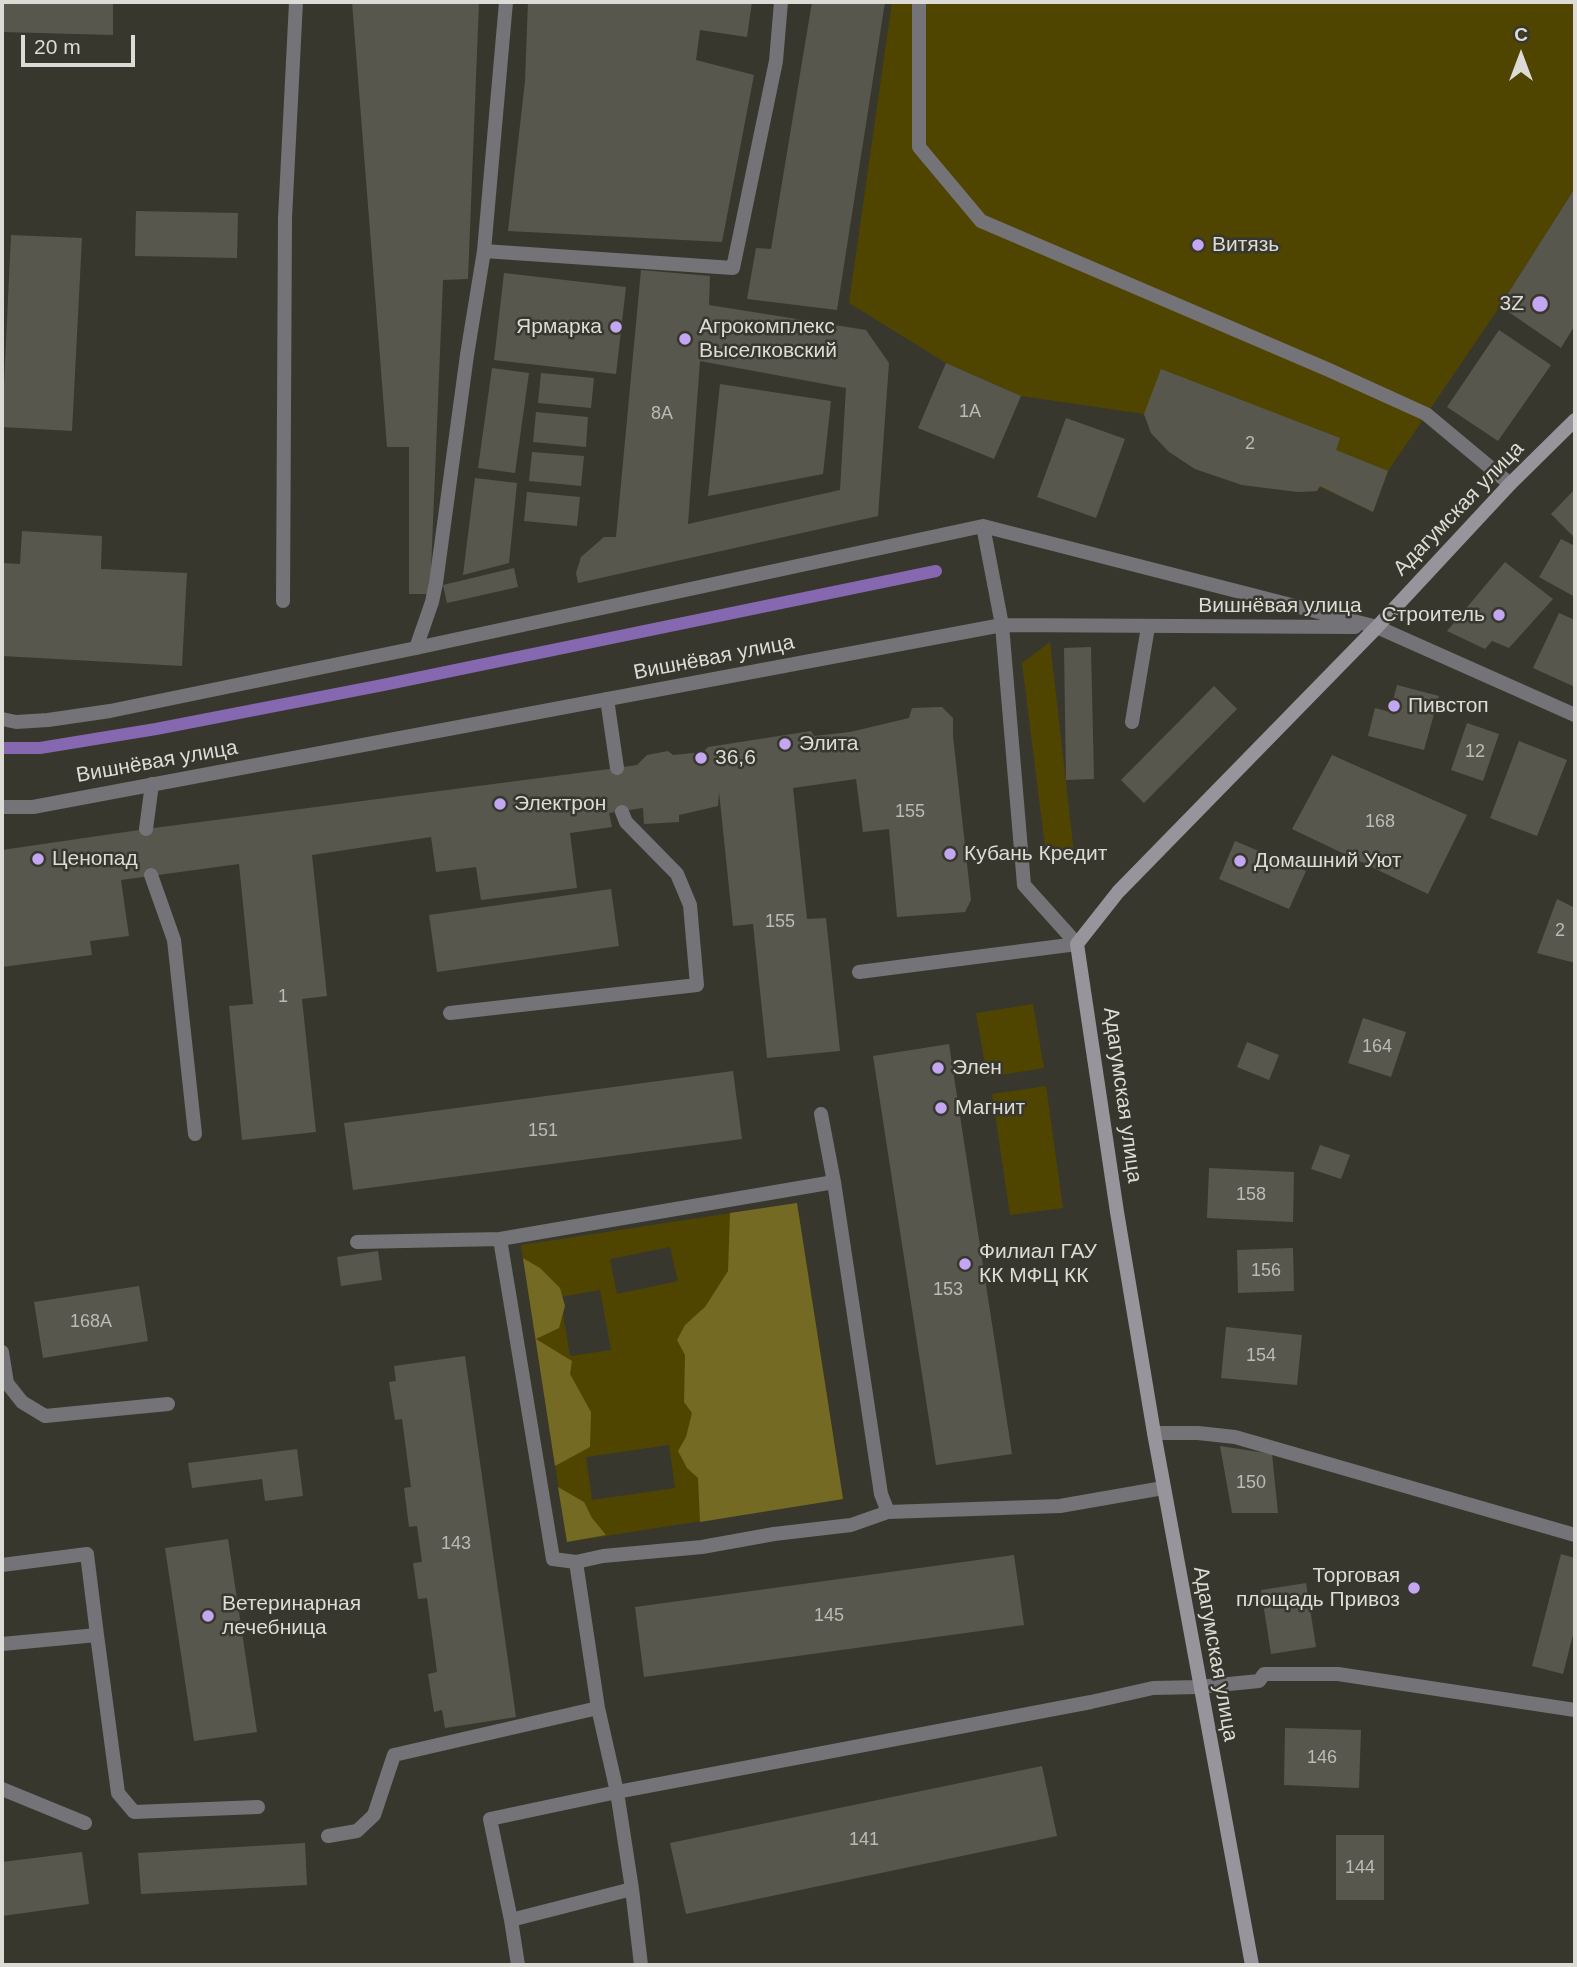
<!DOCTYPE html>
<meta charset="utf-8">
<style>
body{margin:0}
#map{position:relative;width:1577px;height:1967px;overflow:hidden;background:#38372e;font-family:Helvetica,sans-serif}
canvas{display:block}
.frame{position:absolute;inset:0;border:4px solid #dcdbd6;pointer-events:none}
.north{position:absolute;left:1486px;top:21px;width:70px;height:70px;-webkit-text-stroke:5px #38372e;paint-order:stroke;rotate:0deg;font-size:19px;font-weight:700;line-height:28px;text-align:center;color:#dcdbd6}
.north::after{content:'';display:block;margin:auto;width:24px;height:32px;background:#dcdbd6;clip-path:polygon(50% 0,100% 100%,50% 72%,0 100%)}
.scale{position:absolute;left:21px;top:35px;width:114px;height:32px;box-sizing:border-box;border:4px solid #dcdbd6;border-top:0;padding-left:9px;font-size:21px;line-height:24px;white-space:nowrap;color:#dcdbd6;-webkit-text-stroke:5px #38372e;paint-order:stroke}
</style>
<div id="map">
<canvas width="1577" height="1967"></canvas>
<div class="frame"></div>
<div class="north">С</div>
<div class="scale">20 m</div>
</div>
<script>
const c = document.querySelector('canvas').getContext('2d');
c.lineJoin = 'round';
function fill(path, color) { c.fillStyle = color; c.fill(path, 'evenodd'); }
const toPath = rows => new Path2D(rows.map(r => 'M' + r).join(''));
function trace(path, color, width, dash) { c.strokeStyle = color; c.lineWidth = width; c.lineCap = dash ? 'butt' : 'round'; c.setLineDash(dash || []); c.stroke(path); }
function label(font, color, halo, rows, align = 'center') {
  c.font = font + ' Helvetica,sans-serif'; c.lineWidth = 5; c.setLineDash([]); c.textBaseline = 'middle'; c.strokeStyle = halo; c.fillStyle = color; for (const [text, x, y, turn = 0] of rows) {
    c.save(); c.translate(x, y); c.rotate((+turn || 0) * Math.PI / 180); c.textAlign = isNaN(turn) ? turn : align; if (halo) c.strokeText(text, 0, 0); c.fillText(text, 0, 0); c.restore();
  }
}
const green = toPath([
 [892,2,1575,2,1575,188,1500,306,1388,471,1373,512,1320,487,1317,491,1298,492,1242,485,1195,469,1169,452,1151,433,1144,414,1021,396,946,363,849,303],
 [1050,642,1074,853,1045,847,1022,663],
 [1033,1004,1044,1068,987,1077,976,1013],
 [1046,1086,1063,1208,1010,1215,992,1094],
 [797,1203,843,1499,567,1542,521,1245],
 [670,1247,678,1281,617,1294,610,1259],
 [600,1290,611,1350,570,1356,560,1297],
 [669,1445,675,1488,592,1500,586,1457]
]);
const forest = toPath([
 [797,1203,843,1499,700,1522,698,1478,687,1468,678,1451,686,1437,692,1413,684,1402,685,1355,677,1340,685,1325,705,1307,728,1271,730,1213],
 [523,1258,540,1268,560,1288,565,1306,559,1328,536,1339,572,1361,570,1374,591,1412,590,1447,555,1466],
 [558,1487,584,1502,592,1518,606,1535,567,1542]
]);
const stream = toPath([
 [2,748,40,748,156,729,383,685,936,571]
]);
const building = toPath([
 [2,2,113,2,113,35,2,32],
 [352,2,479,2,468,279,443,280,430,594,409,594,409,447,387,447],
 [528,2,752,2,747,37,700,30,696,60,754,75,722,242,508,231,525,81],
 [812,2,885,2,837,310,747,299,756,248,771,249],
 [1575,188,1575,325,1561,348,1500,306],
 [136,211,238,213,237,258,135,256],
 [11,235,82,238,72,431,2,427],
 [641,270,710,276,709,305,866,330,889,363,878,516,578,583,576,573,581,557,604,537,616,537],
 [700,361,846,388,840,490,688,524],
 [504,273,626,287,616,374,494,360],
 [1499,330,1551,365,1498,441,1447,407],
 [946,363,1021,396,994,459,918,428],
 [492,368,529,373,515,473,478,468],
 [1161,369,1340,438,1336,450,1388,471,1373,512,1320,486,1317,491,1298,492,1242,485,1195,469,1169,452,1151,433,1144,414],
 [541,373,594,378,591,408,538,403],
 [720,384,831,401,823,474,708,496],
 [536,412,588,417,586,447,533,442],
 [1066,418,1125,439,1096,518,1037,497],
 [532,452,584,456,581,486,529,481],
 [475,478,517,483,509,563,463,575],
 [1575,489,1575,538,1551,514],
 [527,492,580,497,577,526,524,521],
 [22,531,102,536,101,569,187,573,182,666,2,656,2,563,20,564],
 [1561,539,1575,546,1575,597,1539,577],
 [1505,562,1553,599,1509,648,1492,641,1485,649,1447,631],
 [514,568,518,587,447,603,443,585],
 [1559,613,1575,620,1575,687,1533,668],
 [1091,647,1094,779,1066,780,1064,648],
 [1397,685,1439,696,1424,750,1368,736,1375,708,1390,712],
 [1214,686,1237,709,1144,803,1121,780],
 [942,707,953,718,953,736,971,900,965,912,897,917,889,829,863,832,856,779,793,788,807,919,826,918,840,1051,767,1058,753,924,733,926,719,792,718,806,679,815,679,822,644,824,643,808,609,813,612,827,570,833,577,888,481,900,476,867,436,872,431,837,312,855,327,996,302,999,316,1132,242,1140,229,1006,253,1004,239,864,121,880,129,936,90,941,92,955,2,967,2,850,146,829,617,768,637,765,647,755,668,751,673,755,703,752,708,747,811,731,814,736,850,732,909,718,912,708],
 [1467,723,1499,734,1483,781,1451,770],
 [1519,741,1567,760,1537,836,1490,818],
 [1332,755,1467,815,1428,894,1292,829],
 [1235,841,1306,871,1289,909,1219,879],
 [611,889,619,946,437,972,429,915],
 [1557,899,1575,908,1575,963,1537,953],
 [1363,1018,1406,1032,1391,1077,1348,1063],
 [1247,1042,1279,1055,1269,1080,1237,1067],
 [949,1044,1012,1454,936,1465,873,1056],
 [733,1071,742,1139,353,1190,344,1123],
 [1320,1145,1350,1155,1341,1179,1311,1169],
 [1209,1168,1294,1172,1293,1222,1207,1218],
 [1293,1248,1294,1291,1238,1293,1237,1250],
 [378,1251,382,1280,341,1286,337,1257],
 [139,1286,148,1341,43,1358,34,1302],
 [1226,1327,1302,1335,1297,1385,1221,1378],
 [465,1356,516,1717,445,1728,442,1710,434,1712,428,1674,437,1672,427,1598,418,1599,413,1563,422,1562,417,1526,409,1527,404,1488,411,1487,402,1419,395,1420,389,1382,396,1381,394,1366],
 [1220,1446,1272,1454,1278,1513,1232,1513],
 [297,1449,303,1496,265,1501,262,1479,192,1488,188,1463],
 [228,1539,257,1732,194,1741,165,1548],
 [1561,1554,1575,1558,1575,1627,1563,1674,1532,1666],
 [1014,1555,1024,1625,644,1677,635,1607],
 [1306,1583,1316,1647,1271,1654,1261,1590],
 [1285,1728,1361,1730,1359,1788,1284,1785],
 [1042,1766,1057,1836,686,1914,670,1843],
 [1336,1835,1384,1835,1384,1900,1336,1900],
 [305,1843,307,1885,141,1894,138,1853],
 [82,1852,89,1904,2,1916,2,1862]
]);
const lane = toPath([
 [919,2,919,147,981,221,1329,370,1426,414,1510,484],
 [484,251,733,268,776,61,781,2],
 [283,601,285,218,296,2],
 [416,648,432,602,436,583,467,355,484,251,506,2],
 [607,699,617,768],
 [1132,722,1148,627],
 [146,829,152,784],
 [151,875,174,940,195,1134],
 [859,972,1077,944],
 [450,1013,697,985,690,905,677,874,626,822,622,812],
 [821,1114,834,1182,881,1494,888,1512],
 [500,1239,553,1559,576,1562,603,1556,702,1547,774,1534,851,1525,888,1512,1060,1506,1163,1488],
 [357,1242,500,1239,834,1182],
 [2,1352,7,1383,22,1402,45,1416,168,1404],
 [1154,1433,1198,1433,1235,1437,1575,1535],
 [576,1562,598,1708,617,1792,632,1889,641,1965],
 [2,1565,87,1554,97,1635,2,1644],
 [97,1635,118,1793,134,1812,258,1807],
 [2,1789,85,1823],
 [328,1836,357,1831,374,1815,394,1755,598,1708],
 [511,1920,490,1819,617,1792,1091,1702,1153,1688,1199,1687,1259,1681,1264,1674,1338,1674,1575,1710],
 [518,1965,511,1920,632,1889]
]);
const street = toPath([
 [983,526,1002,625,1024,885,1077,944],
 [2,719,16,722,48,720,110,711,416,648,983,526,1377,627,1575,715],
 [2,807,33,807,1002,625,1355,627]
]);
const secondary = toPath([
 [1252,1965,1154,1433,1117,1212,1077,944,1118,892,1377,627,1510,484,1575,420]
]);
const markers = [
 [1198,245,7,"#c3a7f2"],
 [1540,304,9,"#c3a7f2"],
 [616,327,7,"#c3a7f2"],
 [685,339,7,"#c3a7f2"],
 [1499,615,7,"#c3a7f2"],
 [1394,706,7,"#c3a7f2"],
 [785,744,7,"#c3a7f2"],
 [701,758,7,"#c3a7f2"],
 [500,804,7,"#c3a7f2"],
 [950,854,7,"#c3a7f2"],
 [38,859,7,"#c3a7f2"],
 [1240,861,7,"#c3a7f2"],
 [938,1068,7,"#c3a7f2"],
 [941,1108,7,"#c3a7f2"],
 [965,1264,7,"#c3a7f2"],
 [1414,1588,7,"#c3a7f2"],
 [208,1616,7,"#c3a7f2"]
];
const numberNames = [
 ["1А",970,412],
 ["8А",662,414],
 ["2",1250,444],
 ["12",1475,752],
 ["155",910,812],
 ["168",1380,822],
 ["155",780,922],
 ["2",1560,931],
 ["1",283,997],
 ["164",1377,1047],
 ["151",543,1131],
 ["158",1251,1195],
 ["156",1266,1271],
 ["153",948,1290],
 ["168А",91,1322],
 ["154",1261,1356],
 ["150",1251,1483],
 ["143",456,1544],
 ["145",829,1616],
 ["146",1322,1758],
 ["141",864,1840],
 ["144",1360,1868]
];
const poiNames = [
 ["Витязь",1212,245],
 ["3Z",1524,304,"right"],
 ["Ярмарка",602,327,"right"],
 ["Агрокомплекс",699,327],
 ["Выселковский",699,351],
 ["Строитель",1485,615,"right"],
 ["Пивстоп",1408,706],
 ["Элита",799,744],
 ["36,6",715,758],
 ["Электрон",514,804],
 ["Кубань Кредит",964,854],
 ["Ценопад",52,859],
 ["Домашний Уют",1254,861],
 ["Элен",952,1068],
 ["Магнит",955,1108],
 ["Филиал ГАУ",979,1252],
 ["КК МФЦ КК",979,1276],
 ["Торговая",1400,1576,"right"],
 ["площадь Привоз",1400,1600,"right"],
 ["Ветеринарная",222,1604],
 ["лечебница",222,1628]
];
const streetNames = [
 ["Адагумская улица",1459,509,-46],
 ["Вишнёвая улица",1280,606],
 ["Вишнёвая улица",714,658,-11],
 ["Вишнёвая улица",157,762,-10],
 ["Адагумская улица",1122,1095,82],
 ["Адагумская улица",1215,1654,80]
];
fill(green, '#4f4500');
fill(forest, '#756a24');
trace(stream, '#8568b0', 12);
fill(building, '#58574d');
trace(lane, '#747377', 14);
trace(street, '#747377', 14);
trace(secondary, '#97949b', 14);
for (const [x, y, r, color] of markers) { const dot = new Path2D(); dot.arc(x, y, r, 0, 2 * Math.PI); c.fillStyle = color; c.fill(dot); trace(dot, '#38372e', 2.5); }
label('18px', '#bbbab4', null, numberNames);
label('21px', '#dcdbd6', '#38372e', poiNames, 'left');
label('21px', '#dcdbd6', '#38372e', streetNames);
</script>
